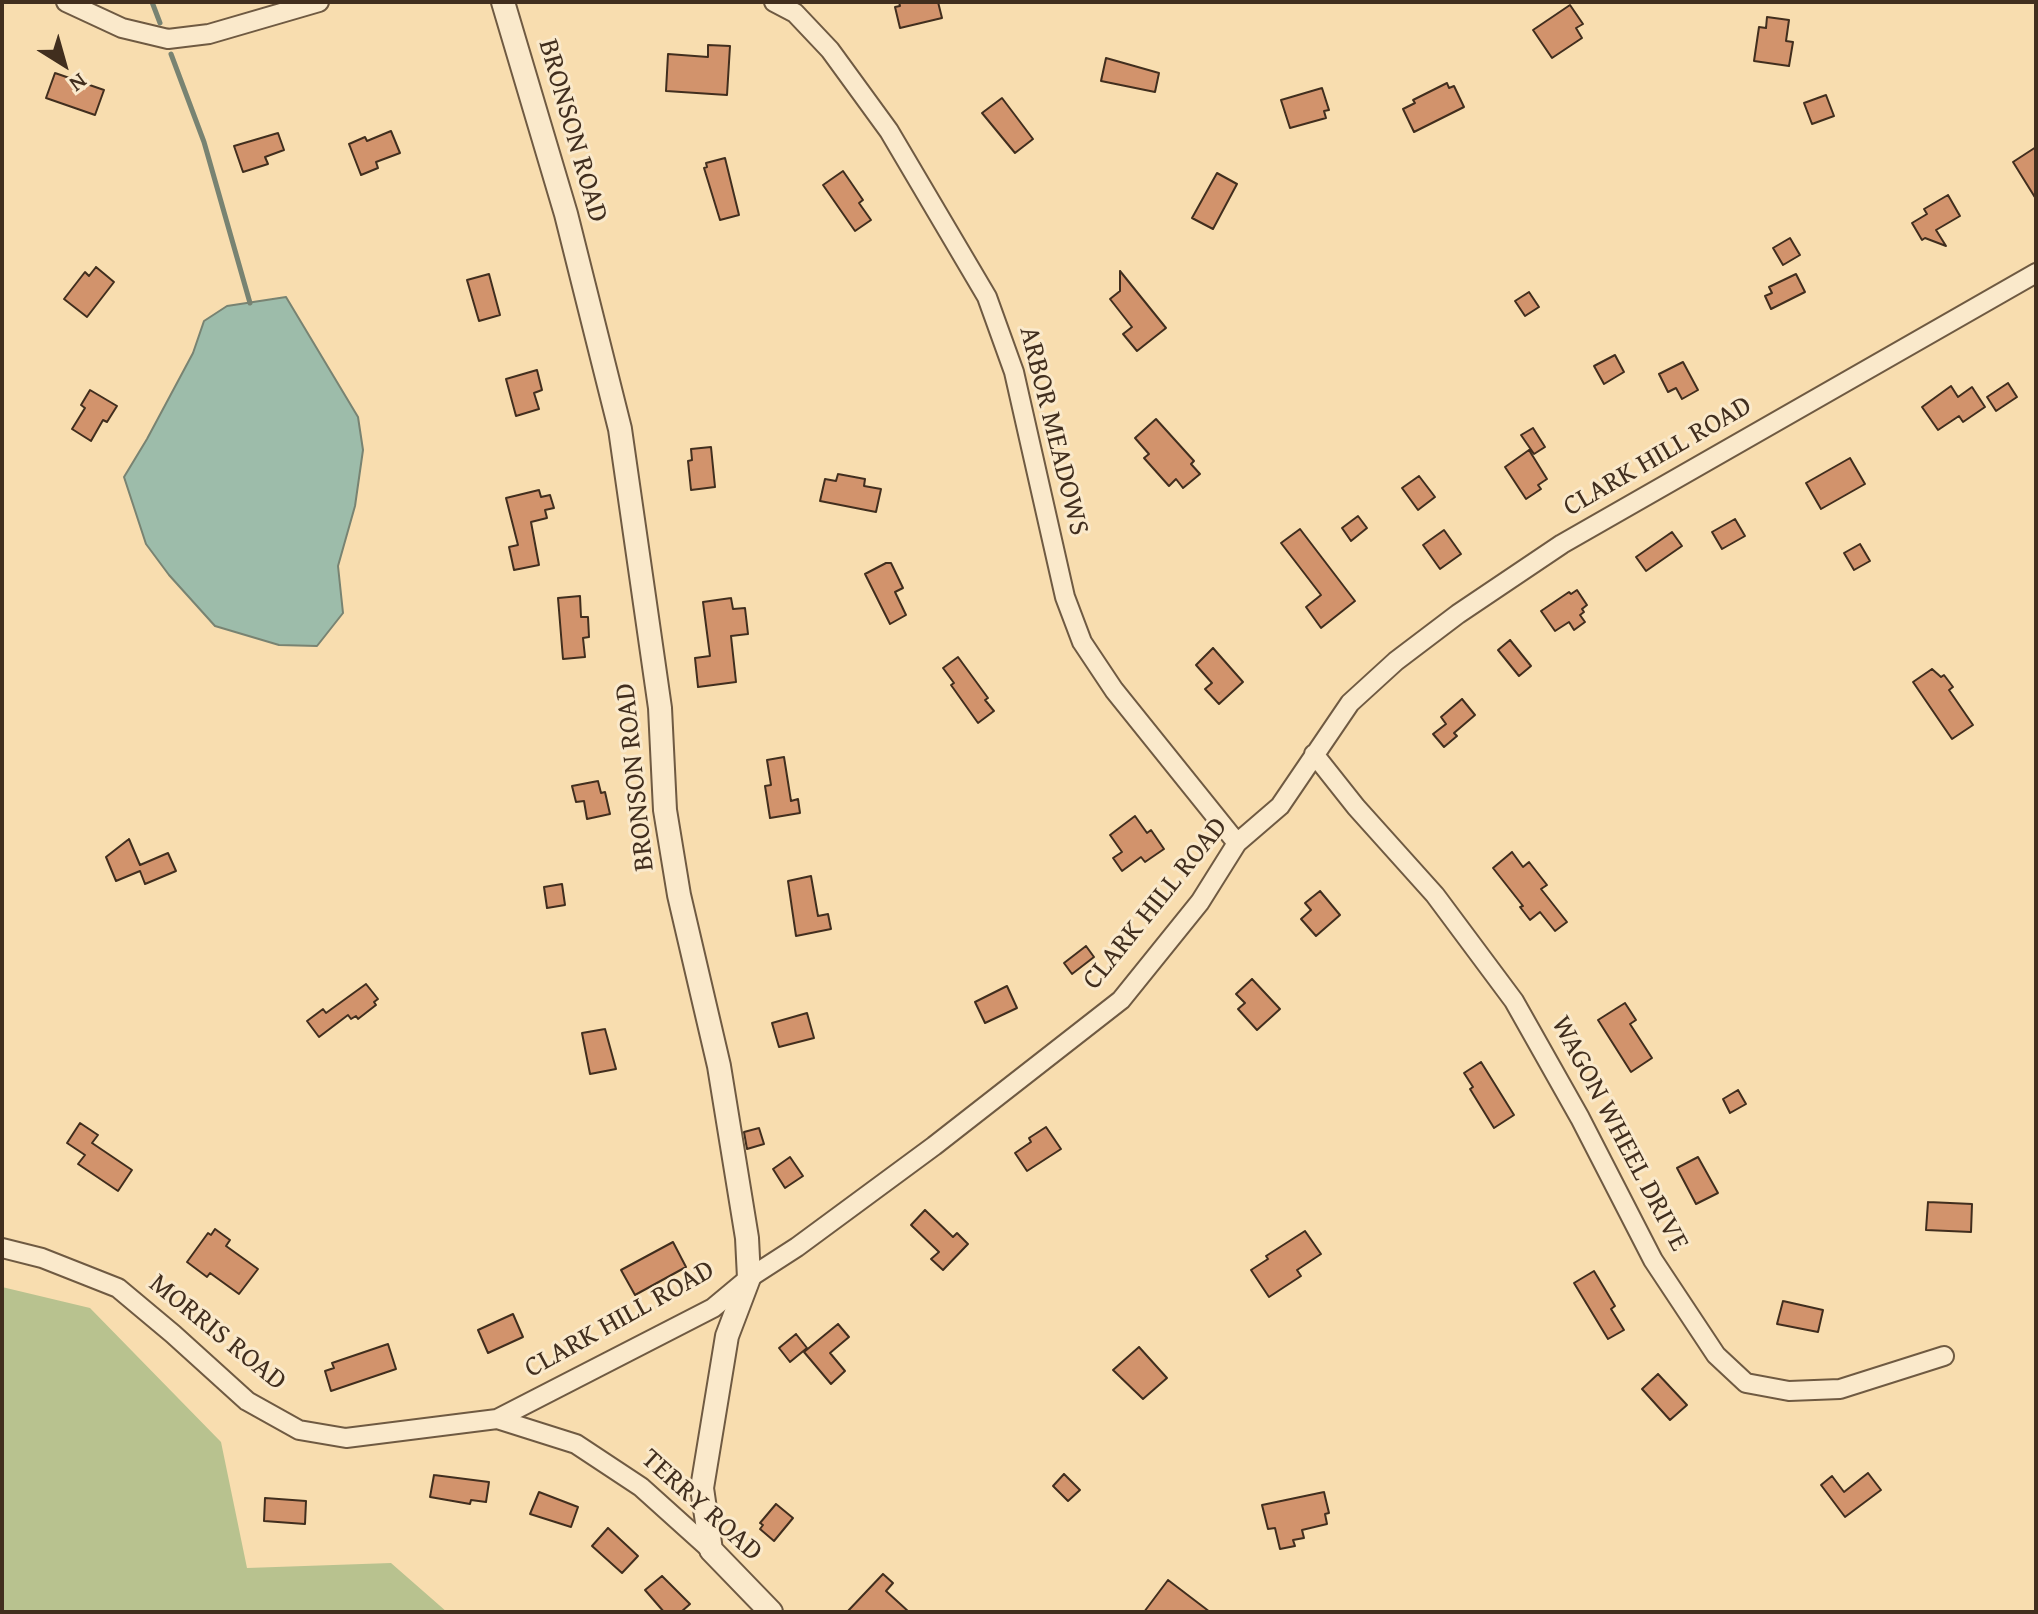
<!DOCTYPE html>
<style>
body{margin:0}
#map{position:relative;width:2038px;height:1614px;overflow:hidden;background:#f8ddaf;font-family:"Gentium Book Plus",serif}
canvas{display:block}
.frame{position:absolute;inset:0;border:4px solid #412e1e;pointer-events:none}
.north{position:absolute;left:24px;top:24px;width:80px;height:80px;-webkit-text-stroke:6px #fae9cb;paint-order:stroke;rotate:143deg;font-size:22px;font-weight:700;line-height:32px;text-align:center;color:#412e1e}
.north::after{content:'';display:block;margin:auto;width:28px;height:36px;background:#412e1e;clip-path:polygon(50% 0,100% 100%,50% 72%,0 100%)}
</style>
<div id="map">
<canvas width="2038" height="1614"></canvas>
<div class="frame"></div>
<div class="north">N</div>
</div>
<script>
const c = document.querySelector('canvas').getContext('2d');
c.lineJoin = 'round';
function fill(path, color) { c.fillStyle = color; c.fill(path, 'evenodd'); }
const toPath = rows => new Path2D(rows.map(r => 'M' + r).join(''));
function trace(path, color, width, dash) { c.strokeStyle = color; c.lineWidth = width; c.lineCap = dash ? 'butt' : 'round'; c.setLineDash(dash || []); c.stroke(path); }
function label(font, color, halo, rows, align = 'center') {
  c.font = font + ' "Gentium Book Plus",serif'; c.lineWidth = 6; c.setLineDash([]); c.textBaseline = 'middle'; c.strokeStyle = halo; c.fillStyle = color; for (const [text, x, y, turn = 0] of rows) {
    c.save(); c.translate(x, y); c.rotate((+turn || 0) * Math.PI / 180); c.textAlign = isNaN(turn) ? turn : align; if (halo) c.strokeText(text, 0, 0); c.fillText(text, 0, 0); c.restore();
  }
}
const green = toPath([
 [2,1287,90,1308,221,1442,247,1568,391,1563,447,1612,2,1612]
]);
const water = toPath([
 [286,297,358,417,363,450,355,506,338,566,343,613,317,646,279,645,215,626,169,575,146,544,124,477,147,439,193,353,204,321,227,306,286,297]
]);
const stream = toPath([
 [152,2,160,23],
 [171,54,204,142,250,303]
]);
const building = toPath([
 [899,2,938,2,942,18,900,28,895,7,900,6,899,2],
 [1570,5,1583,24,1576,28,1582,38,1552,58,1533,30,1570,5],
 [1767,17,1789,20,1786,41,1793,42,1789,66,1754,61,1759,27,1766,28,1767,17],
 [708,45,730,46,727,95,666,91,668,54,708,57,708,45],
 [1106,58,1159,73,1155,92,1101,81,1106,58],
 [55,73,104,90,95,115,46,98,55,73],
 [1447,83,1449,88,1454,86,1464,107,1414,132,1403,109,1415,103,1413,100,1447,83],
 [1322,88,1329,110,1324,111,1326,118,1290,128,1281,100,1322,88],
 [1826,95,1834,116,1812,124,1804,103,1826,95],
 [1002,98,1033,139,1015,153,982,113,1002,98],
 [391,131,400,153,376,162,378,168,361,175,349,144,365,137,367,141,391,131],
 [278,133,284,150,265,157,268,164,243,172,234,146,278,133],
 [2036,147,2036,199,2013,162,2036,147],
 [725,158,739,215,720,220,704,168,707,167,706,163,725,158],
 [843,171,863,200,859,203,871,220,855,231,823,185,843,171],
 [1217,173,1237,184,1213,229,1192,218,1217,173],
 [1948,195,1960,216,1936,230,1946,246,1925,238,1922,240,1912,223,1927,214,1924,209,1948,195],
 [1790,238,1800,255,1783,265,1773,248,1790,238],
 [96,267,114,282,87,317,64,299,85,272,89,276,96,267],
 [1120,271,1166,328,1137,351,1123,334,1132,327,1110,299,1120,291,1120,271],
 [489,274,500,315,479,321,467,280,489,274],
 [1796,274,1805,292,1771,309,1765,296,1772,293,1769,287,1796,274],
 [1529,292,1539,307,1525,316,1515,301,1529,292],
 [1615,355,1624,372,1604,384,1594,366,1615,355],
 [1683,362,1698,390,1682,399,1676,388,1668,392,1659,374,1683,362],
 [537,370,542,390,534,393,539,409,516,416,506,379,537,370],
 [2008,383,2017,397,1996,411,1987,397,2008,383],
 [1951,386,1958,397,1972,387,1985,407,1963,422,1959,416,1938,430,1922,407,1951,386],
 [90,390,117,406,107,422,103,420,91,441,72,429,85,408,81,405,90,390],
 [1156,419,1194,461,1191,464,1200,474,1183,488,1176,479,1169,486,1144,458,1149,454,1135,438,1156,419],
 [1533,428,1545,447,1534,454,1521,435,1533,428],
 [711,447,715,487,691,490,688,461,692,460,691,449,711,447],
 [1529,450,1547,479,1538,485,1541,489,1526,499,1505,467,1529,450],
 [1850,458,1865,484,1821,509,1806,483,1850,458],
 [838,474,865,479,864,486,881,489,876,512,820,501,825,479,836,481,838,474],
 [1419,476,1435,497,1418,510,1402,488,1419,476],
 [539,490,541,497,550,495,554,508,545,510,547,518,531,522,539,565,514,570,509,547,518,545,506,498,539,490],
 [1358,516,1367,528,1351,541,1342,528,1358,516],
 [1735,519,1745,536,1722,549,1712,532,1735,519],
 [1300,529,1355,601,1321,628,1306,607,1321,595,1281,543,1300,529],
 [1444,530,1461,554,1440,569,1423,545,1444,530],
 [1672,532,1682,546,1646,571,1636,557,1672,532],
 [1860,544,1870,561,1854,570,1844,553,1860,544],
 [886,563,891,563,903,588,895,592,906,615,890,624,865,574,886,563],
 [1577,590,1587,605,1582,609,1584,612,1580,615,1585,622,1574,630,1569,622,1555,631,1541,611,1569,592,1571,594,1577,590],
 [580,596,581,617,588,617,589,637,583,638,585,657,563,659,558,598,580,596],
 [731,598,733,609,745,608,748,634,731,636,736,682,698,687,695,658,710,656,703,602,731,598],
 [1510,640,1531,666,1519,676,1498,650,1510,640],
 [1213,648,1243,682,1219,704,1205,689,1212,683,1196,665,1213,648],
 [958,657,988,698,985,700,994,711,978,723,951,685,954,683,943,668,958,657],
 [1932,669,1941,677,1944,675,1953,687,1949,690,1973,725,1952,739,1913,682,1932,669],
 [1462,699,1475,715,1454,733,1457,736,1444,747,1433,734,1446,724,1441,717,1462,699],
 [784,757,791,801,798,799,800,813,770,818,765,786,771,785,767,760,784,757],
 [598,781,601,793,605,792,610,814,587,819,584,801,576,802,572,786,598,781],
 [1135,816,1147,833,1151,830,1164,849,1145,862,1141,857,1122,871,1113,858,1122,852,1110,835,1135,816],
 [129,839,140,865,168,853,176,871,145,884,140,871,116,881,106,857,129,839],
 [1512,852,1523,867,1529,862,1547,885,1541,889,1567,922,1555,931,1540,912,1530,920,1520,907,1523,906,1493,868,1512,852],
 [811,876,818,916,828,914,831,929,796,936,788,881,811,876],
 [562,884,565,905,547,908,544,887,562,884],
 [1320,891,1340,915,1316,936,1301,919,1311,910,1305,903,1320,891],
 [1086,946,1094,957,1072,974,1064,963,1086,946],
 [1252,979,1280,1009,1257,1030,1238,1009,1245,1003,1236,994,1252,979],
 [366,984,378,999,374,1002,376,1005,358,1019,356,1016,351,1019,348,1015,319,1037,307,1021,323,1009,326,1013,366,984],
 [1007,986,1017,1008,985,1023,975,1002,1007,986],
 [1625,1003,1636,1020,1630,1024,1652,1058,1631,1072,1598,1020,1625,1003],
 [807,1013,814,1038,779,1047,772,1023,807,1013],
 [605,1029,616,1069,590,1074,582,1033,605,1029],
 [1481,1062,1514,1115,1494,1128,1470,1089,1473,1087,1464,1073,1481,1062],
 [1738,1090,1746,1104,1730,1113,1723,1099,1738,1090],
 [80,1123,98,1135,92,1143,132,1170,118,1191,78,1164,85,1155,67,1143,80,1123],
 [1046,1127,1061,1149,1027,1171,1015,1153,1031,1142,1029,1138,1046,1127],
 [759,1128,764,1144,747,1149,744,1132,759,1128],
 [790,1157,803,1176,785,1188,773,1169,790,1157],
 [1698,1157,1718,1193,1696,1204,1677,1168,1698,1157],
 [1928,1202,1972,1204,1971,1232,1926,1230,1928,1202],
 [925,1210,953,1237,957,1233,968,1244,943,1270,931,1259,939,1252,911,1225,925,1210],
 [215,1229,230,1240,226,1246,258,1269,239,1294,210,1273,207,1277,187,1262,208,1233,211,1235,215,1229],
 [1305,1231,1321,1254,1297,1270,1301,1276,1269,1297,1251,1270,1268,1259,1266,1256,1305,1231],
 [673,1242,686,1267,635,1295,621,1270,673,1242],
 [1594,1271,1615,1306,1611,1309,1624,1330,1608,1339,1574,1283,1594,1271],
 [1783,1301,1823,1310,1818,1332,1777,1324,1783,1301],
 [513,1314,523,1337,488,1353,478,1330,513,1314],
 [838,1324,849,1337,830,1353,845,1371,831,1384,804,1352,838,1324],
 [796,1334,807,1348,790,1362,779,1348,796,1334],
 [388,1344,396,1369,331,1391,325,1371,334,1368,332,1363,388,1344],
 [1139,1347,1167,1378,1143,1399,1113,1370,1139,1347],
 [1658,1374,1687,1405,1670,1420,1642,1389,1658,1374],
 [1868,1473,1881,1490,1845,1517,1821,1485,1832,1476,1844,1492,1868,1473],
 [1064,1474,1080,1490,1068,1501,1053,1486,1064,1474],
 [434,1475,489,1482,486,1502,471,1500,470,1504,430,1497,434,1475],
 [539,1492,578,1507,571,1527,530,1514,539,1492],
 [1324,1492,1329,1513,1325,1514,1327,1524,1302,1530,1304,1538,1293,1540,1295,1546,1280,1549,1275,1528,1268,1529,1262,1505,1324,1492],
 [265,1498,306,1501,305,1524,264,1521,265,1498],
 [776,1504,793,1518,774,1541,760,1529,763,1525,760,1523,776,1504],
 [608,1528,638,1556,622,1573,592,1546,608,1528],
 [883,1574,893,1583,886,1591,909,1612,847,1612,883,1574],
 [662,1576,690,1604,681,1612,664,1612,645,1590,662,1576],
 [1168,1580,1210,1612,1144,1612,1168,1580]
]);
const minor = toPath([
 [66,2,122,28,168,39,209,34,319,2],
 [774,2,795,13,830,50,889,131,987,297,1014,372,1065,597,1082,642,1114,690,1237,843],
 [1314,754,1356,807,1435,895,1514,1001,1580,1118,1653,1260,1716,1355,1746,1383,1789,1391,1840,1389,1944,1356],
 [2,1248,42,1258,118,1288,173,1334,247,1401,299,1430,346,1438,497,1419,713,1308,749,1278,797,1247,934,1146,1121,1000,1200,902,1237,843,1280,806,1350,703,1396,661,1458,614,1562,544,2036,273],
 [497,1419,576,1444,641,1487,711,1550]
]);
const tertiary = toPath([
 [503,2,566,214,620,429,660,708,665,810,679,895,719,1066,747,1238,749,1278,727,1336,702,1488,711,1550,771,1612]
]);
const streetNames = [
 ["BRONSON ROAD",572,131,74],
 ["ARBOR MEADOWS",1053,431,76],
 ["CLARK HILL ROAD",1658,457,-30],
 ["BRONSON ROAD",636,777,-96],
 ["CLARK HILL ROAD",1156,904,-51],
 ["WAGON WHEEL DRIVE",1619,1134,62],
 ["CLARK HILL ROAD",620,1320,-29],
 ["MORRIS ROAD",217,1333,39],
 ["TERRY ROAD",701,1506,42]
];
fill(green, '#b8c28f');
fill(water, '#9dbcaa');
trace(water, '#788372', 2);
trace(stream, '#788372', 5);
fill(building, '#d2936c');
trace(building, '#412e1e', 2);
trace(minor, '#6f5a42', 22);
trace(tertiary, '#6f5a42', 26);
trace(minor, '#fae9cb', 18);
trace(tertiary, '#fae9cb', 22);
label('28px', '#412e1e', '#fae9cb', streetNames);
</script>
